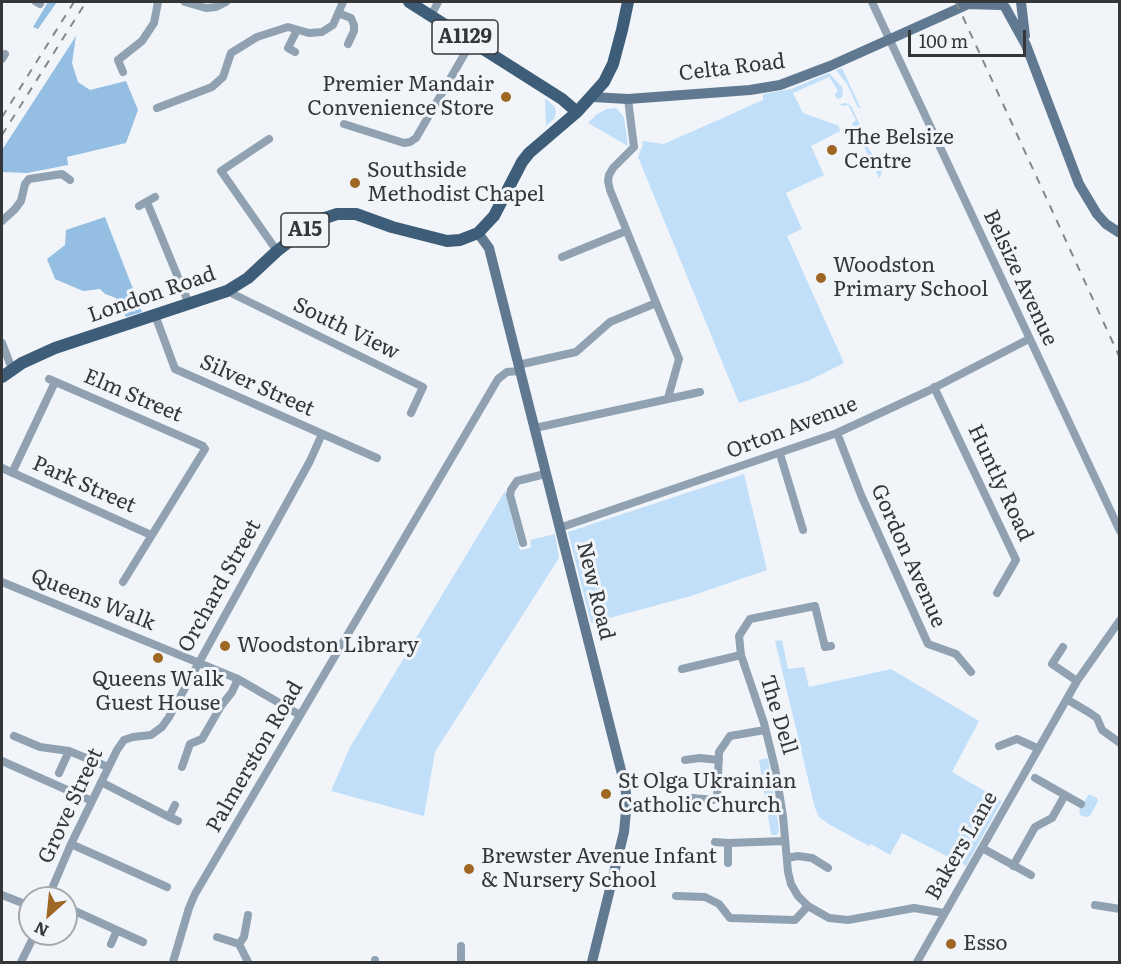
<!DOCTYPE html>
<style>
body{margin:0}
#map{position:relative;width:1121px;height:964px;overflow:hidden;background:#f1f5f9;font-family:Literata,serif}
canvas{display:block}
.frame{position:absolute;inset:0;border:3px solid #343638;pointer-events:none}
.north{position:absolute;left:18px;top:886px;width:60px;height:60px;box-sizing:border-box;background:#f1f5f9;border:2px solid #a5a9ac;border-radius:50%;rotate:207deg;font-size:16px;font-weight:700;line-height:24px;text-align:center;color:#343638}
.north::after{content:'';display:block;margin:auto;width:21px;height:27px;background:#9f6724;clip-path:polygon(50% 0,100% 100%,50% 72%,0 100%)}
.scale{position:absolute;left:908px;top:30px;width:118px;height:27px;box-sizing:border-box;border:3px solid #343638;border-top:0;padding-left:8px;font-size:18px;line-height:21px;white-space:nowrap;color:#343638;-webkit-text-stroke:4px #f1f5f9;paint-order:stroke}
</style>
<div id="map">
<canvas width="1121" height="964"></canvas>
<div class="frame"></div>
<div class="north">N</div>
<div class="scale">100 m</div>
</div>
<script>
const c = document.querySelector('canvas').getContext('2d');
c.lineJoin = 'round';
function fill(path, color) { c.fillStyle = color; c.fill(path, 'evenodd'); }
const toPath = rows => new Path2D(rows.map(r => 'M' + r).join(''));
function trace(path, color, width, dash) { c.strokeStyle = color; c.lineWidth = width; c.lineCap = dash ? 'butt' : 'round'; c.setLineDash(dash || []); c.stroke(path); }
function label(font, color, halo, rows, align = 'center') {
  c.font = font + ' Literata,serif'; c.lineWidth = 6; c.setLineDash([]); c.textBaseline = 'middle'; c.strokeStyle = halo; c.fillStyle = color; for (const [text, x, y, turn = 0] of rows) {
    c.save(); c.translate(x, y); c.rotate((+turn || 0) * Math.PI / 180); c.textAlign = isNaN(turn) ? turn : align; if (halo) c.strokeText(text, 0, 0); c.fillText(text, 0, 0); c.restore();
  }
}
const green = toPath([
 [842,68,861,109,858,108,847,84,836,70],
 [829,73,842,87,843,94,841,98,838,99,836,97,835,94,838,91,829,77,793,93,803,113,839,126,840,131,811,146,824,175,786,193,802,229,787,236,844,363,808,381,739,403,638,157,643,144,642,141,664,144,763,100,763,94,791,89],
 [545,98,555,107,556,113,554,119,546,126],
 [846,103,851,106,866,137,865,143,862,144,852,123,856,120,848,105,842,106,840,104],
 [616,108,624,117,628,146,588,123,597,114,607,109],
 [867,145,882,172,880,177,879,178,864,147],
 [744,474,767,570,691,596,591,623,568,532],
 [505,491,520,550,531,548,530,540,555,534,559,558,435,752,424,816,331,791,350,747],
 [782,640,788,669,804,667,809,687,891,669,979,721,952,772,1002,801,966,866,902,833,890,855,871,844,869,846,830,825,819,817,815,808,775,641],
 [768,758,779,830,777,835,771,835,759,760],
 [1089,794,1097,798,1098,801,1090,816,1085,817,1080,815,1079,810]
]);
const forest = toPath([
 [48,2,57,2,38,29,33,27],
 [76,36,72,63,78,82,90,90,126,81,138,110,126,143,67,157,68,165,27,173,2,172,2,150],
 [105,217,142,312,126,317,116,298,105,294,100,289,83,291,55,279,47,259,65,245,66,230]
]);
const street = toPath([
 [36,2,40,4],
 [185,2,206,8,216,7,226,2],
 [872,2,1120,531],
 [338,13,351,18,354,25,354,31,348,44],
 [431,16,438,2],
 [295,52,288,48,297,30],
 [2,59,5,54],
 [123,72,118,60,142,41,154,23,158,2],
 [628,99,634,147,613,168,609,175,608,181,610,190,679,359,668,398],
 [157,108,212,87,223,77,231,53,257,37,288,27,309,33,322,32,333,25,343,2],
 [344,124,404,143,410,142,416,138,472,41],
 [269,139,221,171,277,251],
 [147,202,189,304],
 [139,206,155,197],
 [2,221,15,209,21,201,25,184,29,179,62,174,70,180],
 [562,257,626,231],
 [227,291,423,387,411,413],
 [155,315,175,369,377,458],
 [2,343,12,369],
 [518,365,576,352,610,322,656,303],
 [49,379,203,446,205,449,123,582],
 [934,387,1016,560,997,593],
 [535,428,700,392],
 [837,433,861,495,928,644,956,654,971,672],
 [780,454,803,530],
 [2,468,151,535],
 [12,473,55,382],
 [559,528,837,433,928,391,1029,339],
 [523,543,510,495,511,490,517,481,545,474],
 [2,582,238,679,300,715],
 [831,646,825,647,815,606,750,619,739,636,741,655,764,723,775,768,783,816,788,872,791,884,798,896,808,906,829,918,848,920,914,908,944,913],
 [1063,647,1052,664,1077,681],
 [682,669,741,655],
 [1068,700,1090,713,1097,718,1102,730,1120,743],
 [14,736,40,747,69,751,108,767],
 [999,746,1017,739,1037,748],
 [685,760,700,758,719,760],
 [2,761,92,801],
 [182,767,190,744,202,739,221,706,232,692,238,679],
 [59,773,69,751],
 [1035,778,1081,804],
 [101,782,169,817,175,805],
 [692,798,717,800,719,752,730,736,765,730],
 [169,817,178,821],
 [715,842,728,843],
 [71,844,167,887],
 [982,848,1031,875],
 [787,858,798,856,812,858,828,868],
 [728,863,728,843,785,841],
 [1013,866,1035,827,1052,818,1065,795],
 [2,895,30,906],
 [676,896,705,897,719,904,730,918,795,920,808,906],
 [48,898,71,844,117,750,124,740,133,737,151,735,162,727,169,717,310,461,322,434],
 [1095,905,1120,909],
 [66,907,143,942],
 [217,937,239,944,248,962],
 [111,944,117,930],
 [239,944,244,937,248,915],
 [21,962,35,934],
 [173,962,189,908,195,894,498,379,507,372,519,371],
 [375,962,375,960],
 [461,962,461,946],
 [917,962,1077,681,1120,620]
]);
const secondary = toPath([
 [1021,2,1025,36],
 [969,4,999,5],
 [1005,7,1026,45,1079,184,1097,214,1106,224,1120,233],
 [592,97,628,99,750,90,780,85,830,66,973,2],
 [478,233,489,248,625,786,627,801,624,832,592,962]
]);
const primary = toPath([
 [409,2,562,99,577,112],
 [2,377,22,363,55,348,227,291,248,278,277,251,316,221,337,214,356,214,392,227,447,241,460,240,478,233,494,216,522,162,529,153,577,112,604,82,613,64,622,30,628,2]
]);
const rail = toPath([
 [956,2,1120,358],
 [2,117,74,2],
 [2,135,86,2]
]);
const markers = [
 [506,97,6,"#9f6724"],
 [832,150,6,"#9f6724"],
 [355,183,6,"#9f6724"],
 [821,278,6,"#9f6724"],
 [225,646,6,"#9f6724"],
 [158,658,6,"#9f6724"],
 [606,794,6,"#9f6724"],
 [469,869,6,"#9f6724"],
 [951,944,6,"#9f6724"]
];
const shields = [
 [465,37,66],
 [305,230,48]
];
const shieldNames = [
 ["A1129",465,37],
 ["A15",305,230]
];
const streetNames = [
 ["Celta Road",732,68,-7],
 ["Belsize Avenue",1020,278,65],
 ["London Road",152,295,-19],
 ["South View",346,329,26],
 ["Silver Street",257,386,24],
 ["Elm Street",133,396,23],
 ["Orton Avenue",792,428,-21],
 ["Huntly Road",1000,483,65],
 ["Park Street",84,485,24],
 ["Gordon Avenue",908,556,66],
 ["Orchard Street",220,586,-61],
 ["New Road",595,591,76],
 ["Queens Walk",93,600,22],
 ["The Dell",778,715,73],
 ["Palmerston Road",255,757,-60],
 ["Grove Street",71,806,-65],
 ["Bakers Lane",962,846,-60]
];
const poiNames = [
 ["Premier Mandair",494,85,"right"],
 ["Convenience Store",494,109,"right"],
 ["The Belsize",844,138],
 ["Centre",844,162],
 ["Southside",367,171],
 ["Methodist Chapel",367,195],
 ["Woodston",833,266],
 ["Primary School",833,290],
 ["Woodston Library",237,646],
 ["Queens Walk",158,680,"center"],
 ["Guest House",158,704,"center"],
 ["St Olga Ukrainian",618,782],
 ["Catholic Church",618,806],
 ["Brewster Avenue Infant",481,857],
 ["& Nursery School",481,881],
 ["Esso",963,944]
];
fill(green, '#c2dff9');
fill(forest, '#95bee3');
trace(street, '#90a1b2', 8);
trace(secondary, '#607991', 10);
trace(primary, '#3d5d79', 12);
trace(rail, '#84878a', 2, [8, 8]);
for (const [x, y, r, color] of markers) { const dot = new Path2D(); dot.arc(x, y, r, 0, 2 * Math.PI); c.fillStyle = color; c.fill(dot); trace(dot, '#f1f5f9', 2); }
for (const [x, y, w] of shields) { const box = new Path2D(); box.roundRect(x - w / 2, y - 17, w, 34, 4.5); c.fillStyle = '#f1f5f9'; c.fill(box); trace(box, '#343638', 1.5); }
label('bold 20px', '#343638', null, shieldNames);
label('21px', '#343638', '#f1f5f9', streetNames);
label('21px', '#343638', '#f1f5f9', poiNames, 'left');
</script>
